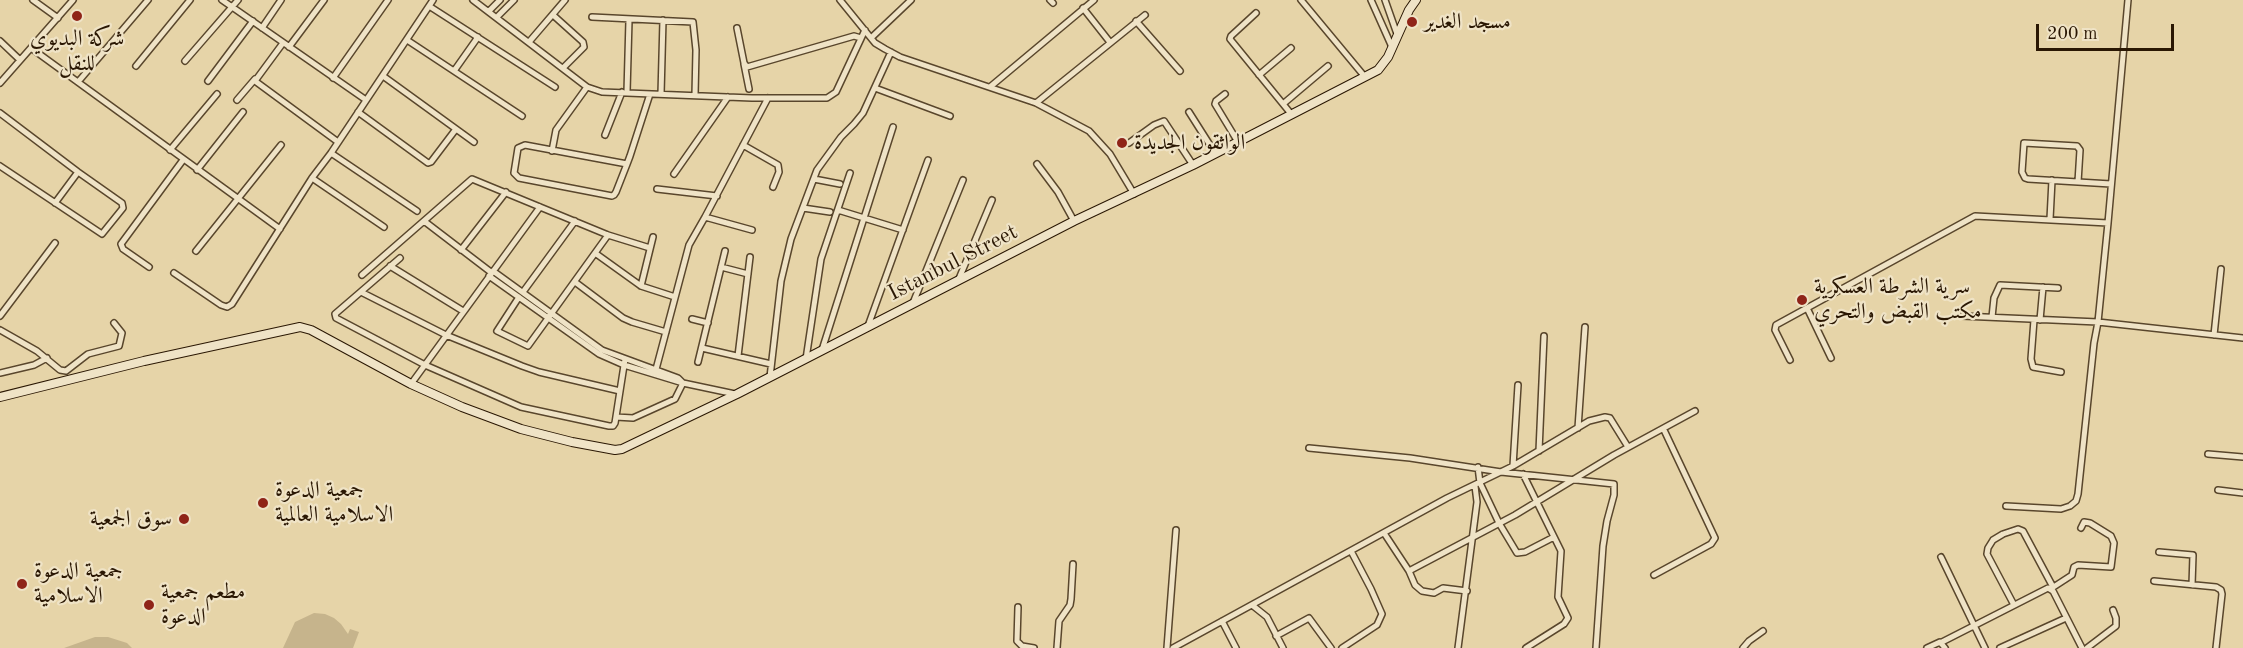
<!DOCTYPE html>
<meta charset="utf-8">
<style>
body{margin:0}
#map{position:relative;width:2243px;height:648px;overflow:hidden;background:#e6d4a8;font-family:"Old Standard TT",serif}
canvas{display:block}
.scale{position:absolute;left:2036px;top:24px;width:138px;height:27px;box-sizing:border-box;border:3px solid #2a1703;border-top:0;padding-left:8px;font-size:18px;line-height:21px;white-space:nowrap;color:#2a1703;-webkit-text-stroke:4px #efe3c6;paint-order:stroke}
</style>
<div id="map">
<canvas width="2243" height="648"></canvas>
<div class="scale">200 m</div>
</div>
<script>
const c = document.querySelector('canvas').getContext('2d');
c.lineJoin = 'round';
function fill(path, color) { c.fillStyle = color; c.fill(path, 'evenodd'); }
const toPath = rows => new Path2D(rows.map(r => 'M' + r).join(''));
function trace(path, color, width, dash) { c.strokeStyle = color; c.lineWidth = width; c.lineCap = dash ? 'butt' : 'round'; c.setLineDash(dash || []); c.stroke(path); }
function label(font, color, halo, rows, align = 'center') {
  c.font = font + ' "Old Standard TT",Amiri,serif'; c.lineWidth = 4.5; c.setLineDash([]); c.textBaseline = 'middle'; c.strokeStyle = halo; c.fillStyle = color; for (const [text, x, y, turn = 0] of rows) {
    c.save(); c.translate(x, y); c.rotate((+turn || 0) * Math.PI / 180); c.textAlign = isNaN(turn) ? turn : align; if (halo) c.strokeText(text, 0, 0); c.fillText(text, 0, 0); c.restore();
  }
}
const green = toPath([
 [314,613,325,614,334,618,341,624,348,634,350,629,359,632,353,648,283,648,295,622],
 [95,637,108,637,127,643,132,648,64,648]
]);
const street = toPath([
 [33,0,58,18],
 [222,0,366,100],
 [473,0,587,87,602,92,752,98,827,98,836,92,865,30],
 [840,0,875,43,885,49,900,57,1036,103,1089,131,1110,154,1134,194],
 [1050,0,1053,3],
 [1301,0,1365,77],
 [1371,0,1392,47],
 [1385,0,1397,34],
 [429,6,555,87],
 [1083,8,1109,41],
 [489,11,500,0],
 [1256,13,1231,36,1230,39,1292,115],
 [553,15,583,42,584,47,563,68],
 [497,17,514,0],
 [592,17,693,22,696,50,695,95],
 [1136,21,1180,71],
 [262,28,281,0],
 [737,28,744,63,747,67,854,36,861,38],
 [871,38,911,0],
 [407,40,522,116],
 [0,41,20,60],
 [529,42,565,0],
 [283,43,255,81,338,142],
 [289,47,324,0],
 [31,48,280,229],
 [185,61,238,0],
 [744,64,749,89],
 [136,66,190,0],
 [454,71,478,37],
 [1259,75,1291,48],
 [383,76,474,142],
 [333,78,388,0],
 [208,81,253,21],
 [78,82,148,0],
 [0,83,73,0],
 [990,87,1094,0],
 [875,88,950,116],
 [627,92,629,20],
 [661,94,663,20],
 [1225,94,1216,101,1215,104,1238,142],
 [237,100,255,79],
 [1036,103,1145,15],
 [1283,104,1328,66],
 [358,112,428,163,431,162,456,129],
 [1189,112,1215,153],
 [0,113,78,172,122,203,123,208,102,234,0,166],
 [605,135,622,92],
 [1129,143,1154,125,1164,121,1193,165],
 [743,145,778,165,779,172,773,187],
 [170,150,217,94],
 [552,151,556,130,587,87],
 [331,153,417,211],
 [627,164,525,145,518,148,514,173,519,178,612,196,614,195,616,192,627,164,630,156,650,94],
 [1037,164,1058,192,1074,221],
 [197,170,243,112],
 [674,174,728,97],
 [312,178,384,227],
 [814,179,840,184],
 [2078,182,2080,150,2077,146,2024,143,2022,172,2025,178,2028,179,2078,182,2111,184],
 [657,189,717,196],
 [55,203,78,172],
 [803,208,830,212],
 [838,210,903,230],
 [2050,219,2052,180],
 [424,221,492,273],
 [2108,223,2128,0],
 [752,230,705,217,768,98],
 [461,250,506,192],
 [196,251,281,145],
 [595,253,641,286,675,297],
 [400,258,335,314,336,318,425,365,521,407,609,426,613,426,615,423,625,359],
 [390,266,463,311],
 [149,267,123,249,121,244,183,160],
 [721,267,748,274],
 [493,271,602,350,678,378,682,382],
 [174,273,221,305,227,307,232,304,312,178,331,153,433,0],
 [362,275,472,179,608,235,650,248],
 [489,276,599,354,624,365,683,383,735,394],
 [958,281,992,200],
 [575,282,623,318,632,322,666,332],
 [641,286,653,237],
 [361,292,446,335,522,366,539,372,620,391],
 [523,292,575,221],
 [519,297,497,331,528,346,608,235],
 [913,303,963,180],
 [1807,308,1831,358],
 [0,316,55,243],
 [1962,316,2098,322,2094,343,2078,494,2076,501,2070,506,2061,509,2006,506],
 [1992,317,1994,298,2000,285,2058,288],
 [692,319,708,323],
 [2034,320,2031,359,2033,367,2061,372],
 [2040,320,2043,287],
 [868,326,928,160],
 [0,330,37,351,60,370,66,371,88,354,119,346,122,333,114,323],
 [2214,335,2221,269],
 [702,348,771,364],
 [822,350,893,127],
 [738,356,750,257],
 [806,359,821,259,850,173],
 [1790,360,1775,330,1776,325,1975,216,2108,223,2098,322,2243,338],
 [698,362,725,251],
 [0,373,34,365,47,358],
 [655,373,689,245,705,217],
 [770,377,781,281,791,239,817,170,841,137,854,124,863,113,891,52],
 [411,384,540,207],
 [616,417,633,418,675,399,683,383],
 [1578,428,1585,327],
 [1309,448,1410,458,1501,472,1614,484,1614,495,1607,521,1603,546,1596,648],
 [1539,451,1544,336],
 [2208,454,2243,457],
 [1513,466,1518,385],
 [1478,467,1480,483,1499,523,1517,553,1525,552,1554,537],
 [1523,474,1561,551,1558,597,1568,618,1564,624,1526,648],
 [2218,490,2243,493],
 [1384,533,1409,571,1515,515,1614,455,1695,411],
 [2159,552,2193,555,2192,585],
 [1941,557,1985,648],
 [1409,571,1415,585,1422,591,1434,593,1443,588,1467,591],
 [1654,575,1711,544,1715,538,1664,430],
 [2154,581,2216,587,2221,590,2222,594,2216,648],
 [2052,588,2072,575,2074,567,2078,565,2111,567,2114,543,2111,536,2090,523,2084,522,2081,528],
 [1252,605,1267,617,1283,648],
 [2014,605,1987,554,1988,548,1993,540,2003,534,2018,529,2023,531,2053,587],
 [1018,607,1017,641,1022,646,1034,648],
 [1222,621,1236,648],
 [1276,636,1309,618,1331,648],
 [1942,642,2048,588,2053,591,2082,648],
 [1057,648,1059,621,1070,605,1071,599,1073,564],
 [1167,648,1176,530],
 [1173,648,1447,498,1513,466,1589,421,1605,417,1610,418,1628,447],
 [1342,648,1377,625,1382,614,1371,589,1351,551],
 [1458,648,1477,502,1475,486],
 [1743,648,1749,641,1763,631],
 [1927,648,1940,642,1945,648],
 [2000,648,2066,618],
 [2087,648,2116,626,2116,618,2113,610]
]);
const secondary = toPath([
 [0,397,144,361,300,327,311,330,411,384,462,407,521,429,572,442,615,450,622,449,737,394,1074,221,1193,165,1378,70,1388,57,1409,10,1416,0]
]);
const markers = [
 [77,16,6,"#8f2418"],
 [1412,22,6,"#8f2418"],
 [1122,143,6,"#8f2418"],
 [1802,300,6,"#8f2418"],
 [263,503,6,"#8f2418"],
 [184,519,6,"#8f2418"],
 [22,584,6,"#8f2418"],
 [149,605,6,"#8f2418"]
];
const poiNames = [
 ["مسجد الغدير",1424,22],
 ["شركة البديوي",77,39,"center"],
 ["للنقل",77,64,"center"],
 ["الواثقون الجديدة",1134,143],
 ["سرية الشرطة العسكرية",1814,287],
 ["مكتب القبض والتحري",1814,312],
 ["جمعية الدعوة",275,490],
 ["الاسلامية العالمية",275,515],
 ["سوق الجمعية",172,519,"right"],
 ["جمعية الدعوة",34,571],
 ["الاسلامية",34,596],
 ["مطعم جمعية",161,592],
 ["الدعوة",161,617]
];
const streetNames = [
 ["Istanbul Street",953,263,-27]
];
fill(green, '#c6b48c');
trace(street, '#59462c', 8);
trace(secondary, '#2a1703', 10);
trace(street, '#efe3c6', 5);
trace(secondary, '#efe3c6', 8);
for (const [x, y, r, color] of markers) { const dot = new Path2D(); dot.arc(x, y, r, 0, 2 * Math.PI); c.fillStyle = color; c.fill(dot); trace(dot, '#efe3c6', 2); }
label('22px', '#2a1703', '#efe3c6', poiNames, 'left');
label('22px', '#2a1703', '#efe3c6', streetNames);
</script>
